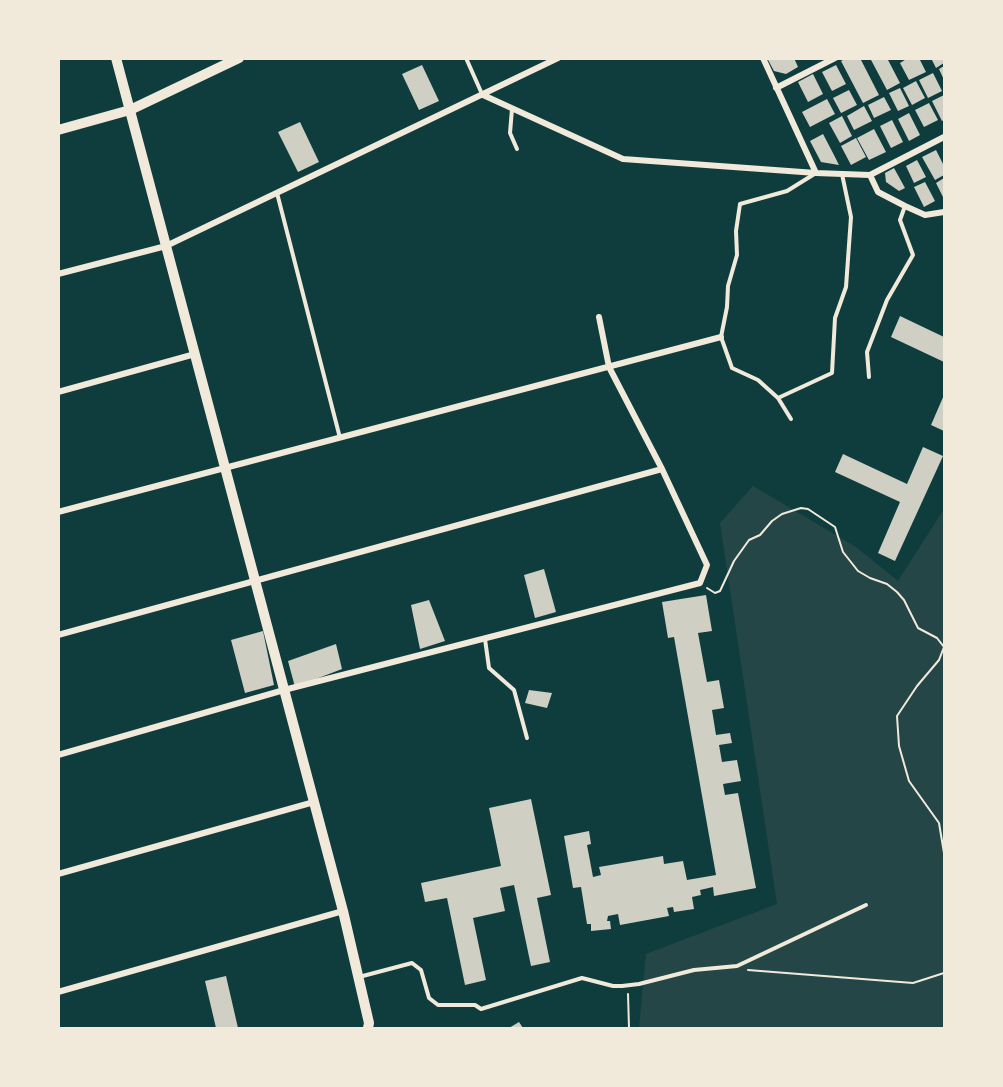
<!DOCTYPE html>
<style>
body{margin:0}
#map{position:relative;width:1003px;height:1087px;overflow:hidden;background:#0f3d3e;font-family:Inter,sans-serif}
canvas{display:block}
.frame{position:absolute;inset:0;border:60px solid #f1e9da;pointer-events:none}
</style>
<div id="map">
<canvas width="1003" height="1087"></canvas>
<div class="frame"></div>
</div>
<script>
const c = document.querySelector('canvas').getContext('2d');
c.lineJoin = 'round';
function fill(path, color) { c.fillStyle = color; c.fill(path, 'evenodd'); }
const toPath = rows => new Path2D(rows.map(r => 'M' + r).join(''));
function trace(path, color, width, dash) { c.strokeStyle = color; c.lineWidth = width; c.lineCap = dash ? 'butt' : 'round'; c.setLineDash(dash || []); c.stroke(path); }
const green = toPath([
 [753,486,856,547,898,581,944,509,944,1028,639,1028,646,954,777,904,720,523]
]);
const building = toPath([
 [767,58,794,58,798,67,786,74,774,71],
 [847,58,860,58,879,95,863,103,841,61],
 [870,58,887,58,900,83,887,90],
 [908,58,919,58,926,72,909,80,900,63],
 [931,58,944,58,944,63,936,68],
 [422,65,439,101,419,110,402,74],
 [836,65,846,84,832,91,822,72],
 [944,66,944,80,939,69],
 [933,73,942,91,928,98,919,80],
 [813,74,823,94,808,102,798,82],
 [916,81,925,98,912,105,903,88],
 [900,88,909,106,898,111,889,93],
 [849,90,857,105,841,113,833,98],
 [944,95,944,120,942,121,932,101],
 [884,97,891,110,874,118,868,105],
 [827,99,835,114,810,127,802,112],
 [929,103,938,120,924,127,915,110],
 [864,106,872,121,854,130,847,116],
 [909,113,920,135,909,141,898,119],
 [842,116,852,136,840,143,829,123],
 [892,120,903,142,891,148,880,126],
 [300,122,319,162,298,172,278,132],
 [874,129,886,152,869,160,857,138],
 [823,134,834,155,839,165,821,162,810,141],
 [856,138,866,157,851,165,841,146],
 [936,150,944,166,944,175,935,180,922,157],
 [917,160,926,177,914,183,906,166],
 [894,168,905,188,899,191,886,182,885,173],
 [944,178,944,199,936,183],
 [925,182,935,201,924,207,914,187],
 [900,316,944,337,944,362,891,337],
 [944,395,944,431,931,425],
 [923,447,943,456,895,561,878,553,900,502,835,472,843,454,907,484],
 [544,569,556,612,535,618,524,575],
 [706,595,712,631,698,633,707,682,719,680,724,708,712,710,716,735,730,733,732,743,719,745,722,762,737,760,741,781,723,784,725,795,738,793,756,888,714,896,713,887,700,890,701,895,692,897,694,909,674,912,673,907,667,908,669,916,620,925,618,914,608,916,607,921,610,921,611,929,591,931,591,924,587,924,581,887,573,888,564,836,589,831,591,844,587,845,593,877,601,875,599,867,663,856,664,864,683,861,687,880,716,875,674,637,668,638,662,602],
 [429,600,445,641,420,649,411,605],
 [263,631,274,685,245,693,231,640],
 [336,644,342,669,295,687,288,661],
 [529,690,552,693,547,708,525,703],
 [531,799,551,895,537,898,550,962,531,966,514,885,500,888,505,911,473,918,486,980,465,985,447,898,425,902,421,883,501,866,489,808],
 [226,976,238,1028,216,1028,205,981],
 [519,1022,523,1028,509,1028]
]);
const path = toPath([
 [707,588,715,593,720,591,734,561,749,540,760,535,772,521,782,514,801,508,808,509,835,527,843,552,858,571,870,578,887,584,897,592,904,600,918,628,937,638,944,647,939,660,917,686,897,716,899,746,909,781,939,823,944,853],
 [748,970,913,983,944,973],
 [628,994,629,1028]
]);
const service = toPath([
 [466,58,482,94],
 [512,109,510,133,517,149],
 [816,173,787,191,740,204,736,231,737,255,728,286,727,307,721,337,732,368,758,380,778,398,832,373,835,318,846,287,851,217,842,174],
 [277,193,340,438],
 [869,377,867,352,887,300,913,255,900,220,905,206],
 [778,398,791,419],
 [485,639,489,668,514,690,527,738],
 [359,977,412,963,421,970,429,998,438,1005,475,1005,481,1009,582,978,613,986,622,986,639,984,694,970,737,966,866,905]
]);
const minor = toPath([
 [763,58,816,173],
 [776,88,835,58],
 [483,95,623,159,816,173,870,175,944,137],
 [870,175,878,192,905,206,925,215,944,212],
 [58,274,166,246,558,58],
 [58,392,195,354],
 [58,512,721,337],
 [58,635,662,469],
 [58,755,284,690,700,583,707,565,662,469,609,367,599,317],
 [58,874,314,802],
 [58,992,343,911]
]);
const tertiary = toPath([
 [116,58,343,911,369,1023,368,1028]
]);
const secondary = toPath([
 [58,130,130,110,239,58]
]);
fill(green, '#244646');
fill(building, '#cfcfc3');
trace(path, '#f1e9da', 2);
trace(service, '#f1e9da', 4);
trace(minor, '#f1e9da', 6);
trace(tertiary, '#f1e9da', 10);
trace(secondary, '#f1e9da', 10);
</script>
